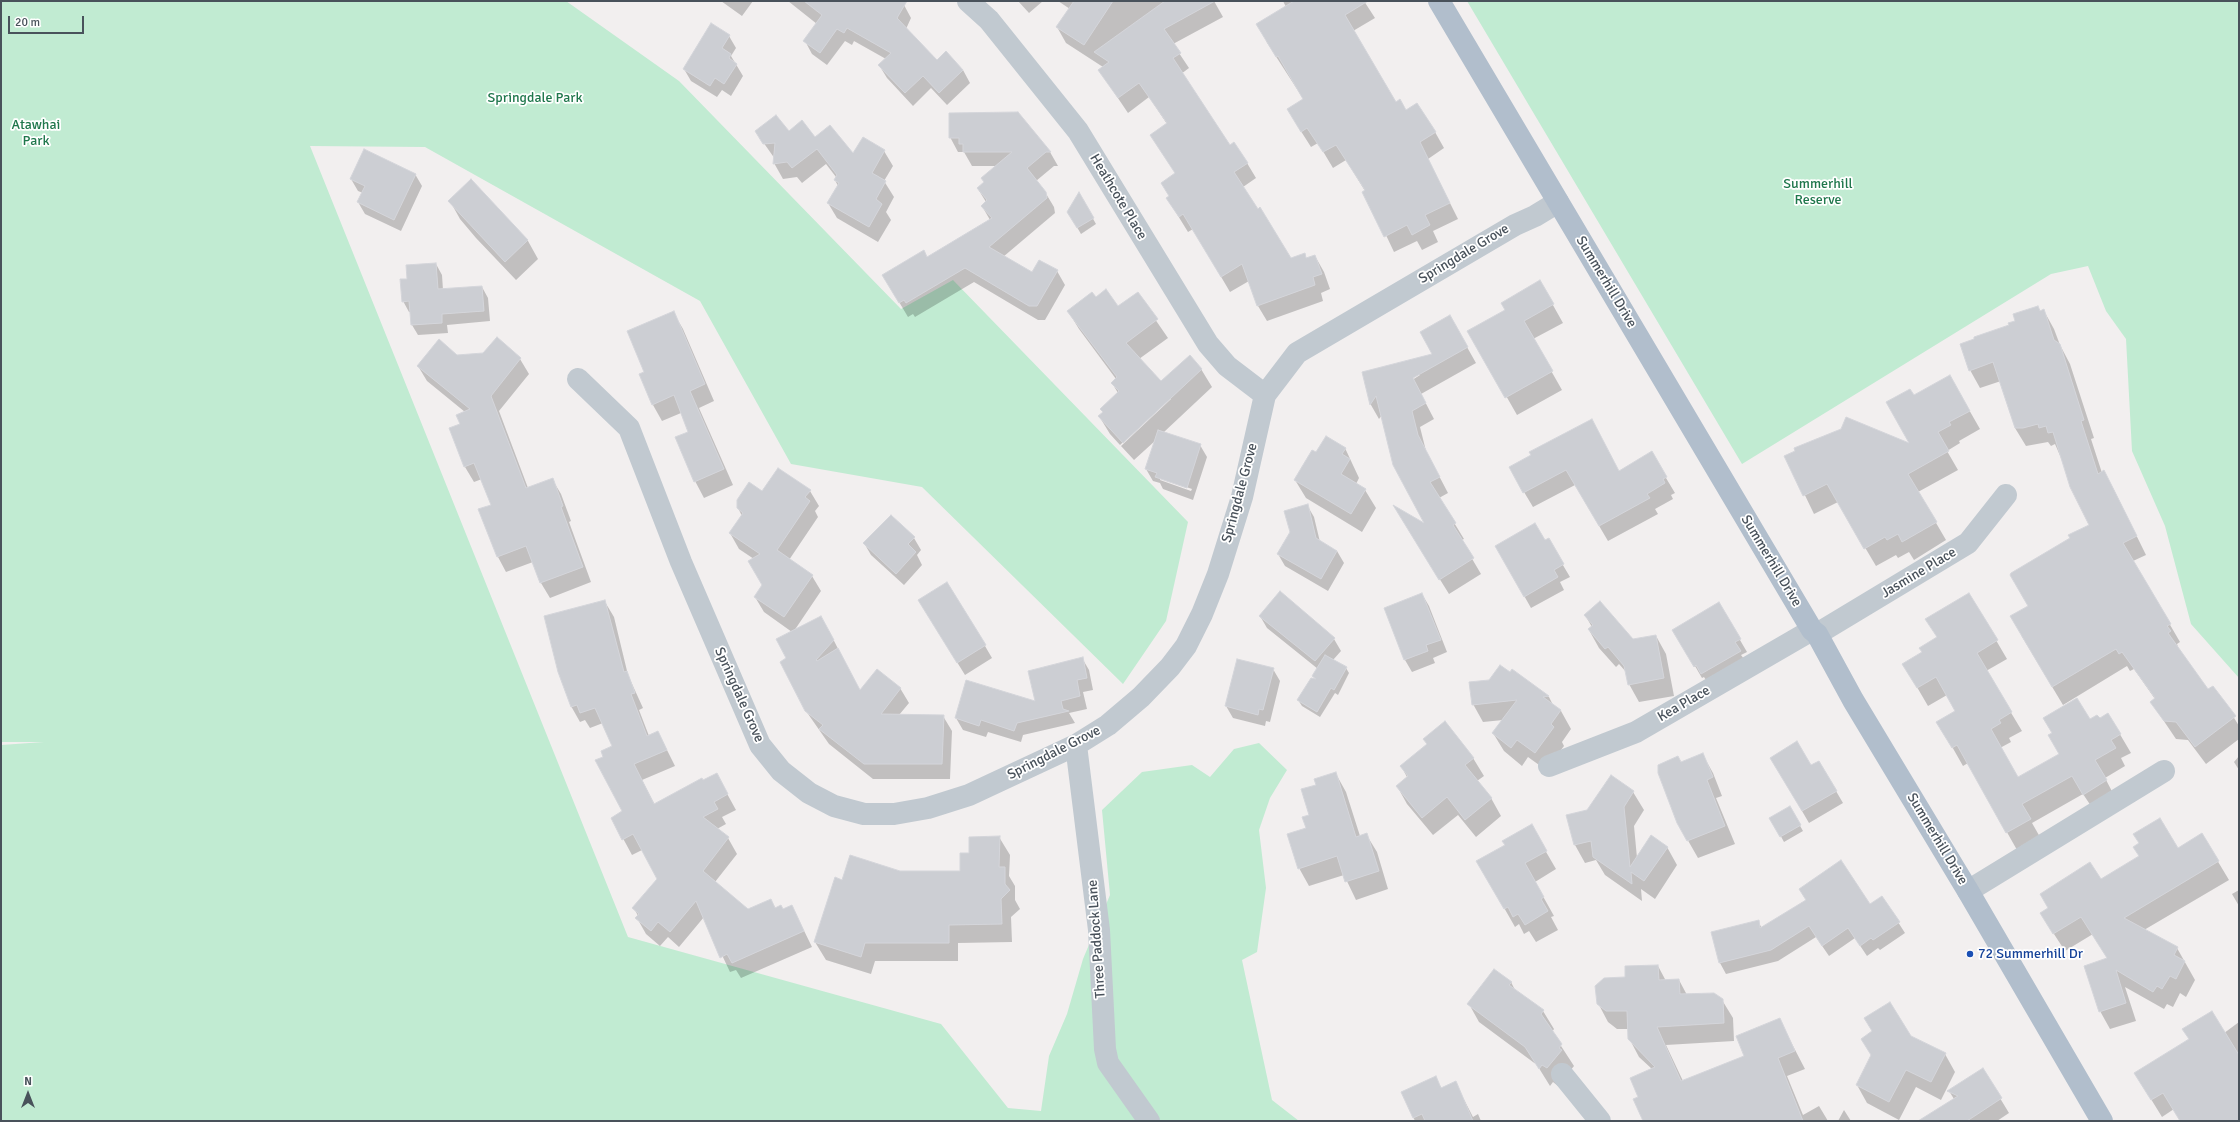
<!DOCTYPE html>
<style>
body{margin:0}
#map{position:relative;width:2240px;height:1122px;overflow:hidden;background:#f2efef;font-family:Signika,sans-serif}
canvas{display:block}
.frame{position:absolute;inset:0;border:2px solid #49525b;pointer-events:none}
.north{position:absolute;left:8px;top:1074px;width:40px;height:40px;-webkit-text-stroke:3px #fff;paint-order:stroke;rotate:0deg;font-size:11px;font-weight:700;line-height:16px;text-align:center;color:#49525b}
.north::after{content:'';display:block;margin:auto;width:14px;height:18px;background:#49525b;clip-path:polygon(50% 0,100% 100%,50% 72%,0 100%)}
.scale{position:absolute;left:8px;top:16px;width:76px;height:18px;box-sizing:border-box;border:2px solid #49525b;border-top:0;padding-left:5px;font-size:12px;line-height:14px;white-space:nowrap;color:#49525b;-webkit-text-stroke:3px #fff;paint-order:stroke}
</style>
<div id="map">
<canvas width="2240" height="1122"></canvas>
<div class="frame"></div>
<div class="north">N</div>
<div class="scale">20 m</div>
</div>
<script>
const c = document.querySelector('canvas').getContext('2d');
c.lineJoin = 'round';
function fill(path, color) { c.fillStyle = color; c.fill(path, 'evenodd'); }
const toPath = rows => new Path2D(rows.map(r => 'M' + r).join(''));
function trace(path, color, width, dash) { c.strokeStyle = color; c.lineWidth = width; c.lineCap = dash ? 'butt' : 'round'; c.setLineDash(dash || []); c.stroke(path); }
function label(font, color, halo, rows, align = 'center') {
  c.font = font + ' Signika,sans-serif'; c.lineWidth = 3.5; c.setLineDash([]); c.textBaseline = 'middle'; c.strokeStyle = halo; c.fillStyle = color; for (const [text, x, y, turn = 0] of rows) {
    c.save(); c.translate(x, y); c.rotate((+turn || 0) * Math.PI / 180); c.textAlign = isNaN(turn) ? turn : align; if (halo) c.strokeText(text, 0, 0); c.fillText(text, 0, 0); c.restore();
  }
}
const green = toPath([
 [1,1,566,1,679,81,901,309,953,280,1188,522,1166,621,1123,684,922,487,791,464,700,301,425,147,310,146,628,937,941,1024,1008,1108,1041,1111,1049,1056,1067,1014,1083,959,1110,895,1102,810,1142,772,1192,765,1210,777,1234,749,1259,743,1287,770,1270,798,1259,830,1266,888,1257,952,1242,960,1272,1100,1299,1121,1,1121,1,745,44,742,1,742],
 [1467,1,2239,1,2239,678,2191,624,2165,526,2132,451,2126,339,2106,311,2088,266,2051,274,1742,464]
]);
const shadow = toPath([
 [721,1,753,1,742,16],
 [788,1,896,1,904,5,911,18,906,29,937,61,963,70,970,83,947,105,931,88,913,106,887,78,879,65,886,59,854,41,852,45,845,41,827,65,812,54,805,41,817,24],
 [1018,1,1043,1,1029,13],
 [1058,1,1214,1,1223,17,1173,44,1189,68,1181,74,1229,147,1247,163,1256,178,1243,187,1290,259,1304,254,1307,259,1315,256,1324,272,1330,289,1321,293,1323,301,1267,321,1258,306,1249,281,1230,292,1193,229,1188,232,1167,198,1170,196,1176,174,1151,135,1167,124,1149,97,1128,113,1099,70,1103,67,1066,43,1057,27,1070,9],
 [1283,1,1364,1,1375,18,1353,31,1395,103,1435,132,1444,148,1428,159,1458,219,1433,231,1438,242,1422,250,1417,241,1394,252,1365,191,1346,160,1333,168,1318,143,1311,147,1297,125,1304,100,1266,41,1286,7],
 [711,25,729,36,736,48,731,56,743,76,731,96,722,90,717,97,691,81,684,69],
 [1018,113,1050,152,1058,166,1054,166,1036,181,1045,192,1054,207,1055,213,1003,257,1032,274,1057,271,1065,285,1045,320,1038,320,974,282,915,317,913,314,908,317,883,275,927,258,990,220,982,206,986,202,978,189,998,166,972,166,964,152,958,152,950,137],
 [756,132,788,132,815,138,853,155,884,151,893,166,884,181,894,197,886,212,891,220,878,242,837,218,828,203,838,186,835,180,836,177,826,164,802,183,797,177,783,179,774,163,775,159],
 [415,174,422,186,401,231,365,214,358,202,363,193,358,191,351,179],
 [471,181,528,241,538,259,516,280,476,238,460,219,450,201],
 [1079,194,1096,224,1081,234,1068,212],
 [436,264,442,275,443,290,482,287,488,298,490,321,447,325,448,333,418,335,412,325,411,312,409,312,403,301,408,280],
 [1540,282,1563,323,1533,339,1562,390,1517,415,1469,331,1506,310],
 [1137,293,1168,338,1139,359,1161,383,1201,369,1212,387,1164,432,1200,445,1207,457,1193,500,1163,489,1160,483,1153,481,1146,469,1156,440,1134,460,1121,446,1171,399,1171,396,1120,445,1110,434,1099,416,1103,413,1101,409,1118,393,1112,383,1116,379,1079,329,1068,311,1095,298,1118,307],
 [1160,478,1192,489,1191,491,1160,480],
 [2038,307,2040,311,2044,311,2054,329,2060,345,2070,364,2094,438,2091,439,2102,473,2104,472,2114,490,2146,555,2133,561,2180,642,2177,644,2179,650,2208,690,2228,708,2239,726,2239,739,2206,764,2188,740,2176,739,2151,702,2155,699,2134,669,2130,671,2127,666,2063,705,2021,635,2029,606,2071,538,2090,525,2055,444,2051,446,2048,442,2026,446,2015,428,2001,381,1980,388,1970,370,2011,326],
 [673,312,683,329,714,401,699,408,733,485,704,498,695,481,689,432,681,413,662,421,653,405,645,372],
 [1450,317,1476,363,1421,394,1434,419,1420,427,1426,451,1448,493,1439,498,1464,539,1461,540,1481,574,1449,594,1403,520,1427,526,1382,415,1379,419,1371,405,1363,372,1434,355],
 [1416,375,1420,375,1409,382,1408,380],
 [457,356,520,359,529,374,499,411,528,488,552,479,561,494,571,521,569,522,591,582,550,598,541,583,533,562,506,572,498,557,480,510,492,505,482,479,474,482,465,467,450,429,461,424,465,412,427,381,418,366],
 [1960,394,1980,429,1959,441,1960,443,1947,451,1958,470,1918,492,1946,540,1914,560,1909,552,1898,558,1896,555,1876,566,1838,502,1814,514,1786,456,1911,445,1913,396],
 [1345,448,1359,478,1356,484,1365,490,1376,508,1362,532,1306,498,1295,480,1317,454],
 [1651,453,1675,493,1671,495,1673,499,1655,509,1658,514,1608,541,1575,485,1533,507,1524,492,1532,456,1619,472],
 [810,491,819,506,815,511,818,517,789,560,812,576,821,591,794,631,829,631,860,692,900,688,909,703,899,715,943,716,952,731,950,779,873,779,829,744,806,711,788,659,792,632,764,612,755,597,763,585,754,559,739,549,730,533,742,516,738,508,763,492],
 [1307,505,1314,517,1320,542,1337,551,1344,563,1328,591,1285,566,1278,554],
 [914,538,921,550,917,555,922,565,904,585,871,555,864,543],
 [1548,540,1570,577,1560,582,1564,590,1531,608,1496,546],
 [1422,594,1429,606,1447,652,1433,658,1435,663,1412,672,1405,660,1385,609],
 [1969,594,2007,659,1986,671,2022,731,2009,738,2011,742,2000,748,2017,779,2060,755,2090,721,2099,720,2108,714,2131,753,2121,758,2125,766,2105,778,2116,799,2095,812,2083,794,2032,823,2040,837,2017,850,1968,763,1963,766,1938,722,1957,711,1947,695,1928,706,1914,682,1923,652,1938,638,1927,619],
 [605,602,614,617,628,675,643,708,639,710,649,736,658,732,675,766,642,780,655,805,725,790,736,810,722,817,726,824,717,829,728,838,737,854,715,882,748,910,771,900,776,909,783,910,792,906,812,947,741,978,736,970,730,972,704,917,679,947,668,937,660,946,646,934,637,918,638,916,634,908,658,879,642,850,632,855,612,818,623,812,604,757,613,747,603,723,590,728,585,720,580,722,571,706],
 [1719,604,1747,652,1741,655,1747,663,1709,685,1704,677,1702,678,1674,630],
 [926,612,985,646,992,658,965,675],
 [1585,615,1632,640,1656,636,1666,654,1674,696,1639,702,1629,684,1627,673,1619,664,1616,667,1599,648,1589,630,1592,627],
 [1260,616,1334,639,1341,651,1333,660,1346,668,1349,673,1338,695,1335,693,1320,717,1302,706,1298,700,1316,680,1313,676,1318,669,1267,628],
 [1082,658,1089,670,1093,690,1083,692,1087,709,1069,713,1075,723,1023,735,1021,742,988,732,986,737,963,730,956,718,1036,702],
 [1273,669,1280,681,1270,722,1266,721,1265,726,1233,718,1226,706],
 [1512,670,1549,697,1554,707,1561,711,1571,729,1562,742,1564,746,1546,770,1528,757,1522,766,1504,751,1493,733,1503,720,1483,722,1473,704,1490,681,1510,673],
 [1703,755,1713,773,1722,796,1716,798,1735,844,1698,858,1678,823,1681,763],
 [2239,756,2239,770,2234,762],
 [1473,758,1484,776,1477,781,1491,798,1501,816,1476,837,1458,815,1433,835,1407,804,1397,786,1407,777,1401,766],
 [1771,758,1811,767,1819,762,1843,803,1809,823],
 [1336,774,1346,792,1360,836,1366,834,1377,852,1388,889,1356,900,1344,875,1309,886,1299,868,1317,785],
 [1611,777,1633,792,1644,810,1634,826,1637,858,1667,847,1677,865,1655,899,1641,889,1642,901,1605,875,1596,860,1585,863,1575,845,1568,815,1588,810],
 [1790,808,1803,831,1784,842,1771,818],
 [1531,826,1556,869,1535,882,1554,916,1551,917,1558,930,1536,942,1529,931,1524,934,1519,924,1515,927,1478,862,1506,846],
 [2202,835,2229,880,2144,930,2177,948,2195,980,2186,997,2180,993,2173,1007,2167,1004,2164,1009,2125,987,2136,1021,2110,1029,2100,1011,2108,959,2093,934,2065,951,2052,931,2100,880,2177,850],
 [999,837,1010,855,1009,876,1015,886,1015,900,1020,909,1011,917,1012,942,958,943,958,961,875,961,871,974,826,960,815,942,843,881,900,872,961,872,970,854],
 [2239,890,2239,906,2232,894],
 [1882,897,1905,933,1880,950,1878,948,1867,956,1855,938,1829,956,1816,937,1778,961,1726,974,1720,963,1712,933,1758,922,1762,928,1806,900,1870,905],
 [1658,966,1666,981,1679,980,1687,995,1722,1000,1733,1018,1734,1041,1666,1045,1683,1081,1745,1056,1779,1019,1805,1069,1787,1076,1803,1115,1819,1106,1828,1121,1644,1121,1640,1097,1652,1069,1639,1057,1629,1038,1628,1029,1617,1029,1608,1022,1598,1003,1626,978],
 [1511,982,1516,992,1543,1011,1554,1029,1552,1032,1574,1066,1558,1086,1553,1082,1550,1086,1537,1065,1479,1022,1469,1004],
 [2239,1022,2239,1121,2181,1121,2174,1109,2162,1117,2146,1091],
 [1910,1036,1945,1054,1955,1072,1941,1100,1916,1087,1899,1120,1867,1103,1857,1085],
 [1983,1070,2009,1113,1997,1121,1920,1121,1954,1099,1949,1091],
 [1435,1077,1442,1089,1455,1082,1473,1117,1478,1114,1481,1121,1415,1121,1402,1092],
 [1844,1110,1851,1121,1838,1121]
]);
const building = toPath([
 [804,1,907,1,897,18,937,60,946,51,963,70,939,93,923,76,905,93,878,65,891,53,847,28,844,33,837,29,820,53,803,41,822,15,804,1],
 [1074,1,1113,1,1084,45,1056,27,1074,1],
 [1165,1,1215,1,1164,29,1181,53,1173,58,1230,145,1234,142,1248,163,1234,172,1258,209,1260,207,1291,258,1305,253,1306,258,1315,255,1322,274,1313,277,1315,285,1257,306,1242,264,1221,277,1183,214,1179,217,1166,198,1169,196,1161,183,1175,173,1150,135,1167,123,1139,83,1118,98,1098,70,1109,62,1094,52,1165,1],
 [1294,1,1368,1,1345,15,1396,102,1400,99,1406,110,1417,103,1436,132,1420,142,1450,203,1425,215,1430,225,1412,235,1407,225,1384,237,1362,192,1365,190,1336,145,1323,152,1307,128,1301,132,1287,109,1303,99,1278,56,1276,57,1256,24,1294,1],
 [711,23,730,35,722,48,731,54,729,58,737,64,724,84,715,78,710,86,683,69,711,23],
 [1018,112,1051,152,1046,152,1027,168,1046,192,1047,198,989,247,1032,272,1039,260,1058,270,1037,306,1029,306,965,268,906,303,904,300,899,303,882,275,924,250,927,257,992,218,981,206,987,200,977,188,984,182,981,178,1012,152,963,152,963,144,959,144,959,138,949,138,949,113,1018,112],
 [776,115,789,131,802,120,815,137,830,125,853,153,863,137,885,150,872,173,886,181,876,199,882,204,869,227,827,203,839,183,834,180,837,175,817,149,792,168,787,162,773,164,775,143,763,144,755,131,776,115],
 [364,149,416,174,394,220,357,202,365,186,350,179,364,149],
 [471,179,528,240,505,262,448,201,471,179],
 [1079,192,1094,218,1077,228,1067,212,1079,192],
 [436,263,438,289,482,286,484,311,442,314,442,323,411,325,409,301,402,302,400,279,407,279,406,265,436,263],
 [1540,280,1554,304,1524,321,1553,371,1505,398,1467,331,1505,310,1501,303,1540,280],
 [1106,289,1118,306,1138,292,1158,319,1126,343,1161,381,1190,355,1202,369,1123,443,1098,416,1103,412,1100,409,1119,391,1111,383,1117,377,1067,311,1092,292,1096,297,1106,289],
 [2038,306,2040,311,2044,309,2054,340,2060,344,2084,420,2081,421,2098,474,2104,470,2137,536,2123,543,2171,624,2167,626,2171,631,2168,633,2208,689,2213,686,2236,716,2195,747,2176,722,2164,721,2150,702,2155,698,2122,652,2119,654,2116,649,2052,687,2010,616,2028,606,2010,575,2011,573,2070,538,2068,535,2089,525,2070,487,2053,432,2048,433,2046,426,2039,428,2038,424,2023,428,2015,428,1993,362,1969,371,1960,344,1974,339,1974,337,2009,325,2008,323,2015,321,2013,314,2038,306],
 [674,311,705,384,690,391,724,469,694,482,675,437,688,432,674,395,652,405,639,374,644,372,627,331,674,311],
 [1450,315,1468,347,1413,378,1426,403,1412,411,1418,435,1440,477,1430,482,1456,523,1453,525,1474,558,1439,580,1393,505,1424,523,1393,465,1376,396,1370,405,1362,372,1432,354,1420,332,1450,315],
 [497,337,521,358,491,396,526,488,553,478,563,506,561,507,583,567,540,583,526,546,497,557,478,509,491,505,474,463,464,467,449,428,460,424,456,415,470,409,417,366,439,339,457,355,483,353,497,337],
 [1950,375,1970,411,1949,422,1951,425,1938,432,1949,451,1908,474,1937,522,1902,542,1898,534,1887,540,1885,537,1864,549,1827,484,1803,496,1784,456,1795,451,1794,448,1841,429,1846,417,1909,443,1886,402,1910,389,1914,395,1950,375],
 [1592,419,1619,471,1652,451,1667,477,1663,479,1665,483,1647,494,1650,498,1599,526,1566,470,1523,493,1509,467,1531,455,1529,452,1592,419],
 [1158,430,1201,444,1187,488,1155,477,1157,473,1145,469,1158,430],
 [1326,436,1346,448,1342,454,1350,459,1341,474,1366,489,1351,514,1294,480,1312,450,1316,452,1326,436],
 [778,468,811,490,805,497,810,501,777,550,813,575,784,617,754,597,762,585,748,561,760,554,729,533,743,513,737,508,737,500,749,482,762,491,778,468],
 [1308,504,1316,538,1337,551,1321,579,1277,554,1290,532,1284,511,1308,504],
 [891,515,915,537,908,544,916,552,896,574,863,543,891,515],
 [1535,523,1545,540,1549,538,1564,564,1554,570,1558,577,1524,597,1495,546,1535,523],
 [947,582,986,645,957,663,918,600,947,582],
 [1280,591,1335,638,1315,661,1259,616,1280,591],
 [1422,593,1441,640,1426,645,1428,651,1404,660,1384,608,1422,593],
 [1969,593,1998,640,1977,653,2012,712,1999,720,2001,723,1991,729,2018,777,2059,754,2048,735,2052,733,2043,718,2077,698,2090,719,2097,715,2100,718,2108,713,2121,734,2111,740,2116,748,2095,760,2107,780,2083,795,2072,776,2022,804,2031,819,2006,833,1957,745,1952,748,1936,722,1955,711,1936,677,1917,688,1902,664,1922,652,1919,648,1937,637,1925,619,1969,593],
 [605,600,624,672,627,671,635,693,631,694,647,736,658,731,667,750,634,764,654,804,702,778,703,780,717,773,728,794,714,802,718,809,703,817,729,837,703,871,748,909,771,899,775,908,781,905,783,909,792,905,804,931,732,963,727,954,720,958,696,901,670,932,658,922,651,931,635,918,639,914,632,908,657,879,633,834,622,840,611,818,622,811,595,760,603,757,601,751,612,746,595,708,580,713,577,705,571,707,558,672,544,616,605,600],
 [1600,601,1633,639,1656,635,1664,678,1628,685,1624,666,1608,647,1605,649,1588,629,1593,625,1584,615,1600,601],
 [1719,602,1741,639,1735,642,1741,651,1701,674,1696,665,1694,667,1672,630,1719,602],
 [821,616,834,640,816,660,817,661,838,648,860,690,877,669,901,688,881,714,944,715,942,764,864,764,819,729,823,725,805,711,780,662,786,658,776,639,821,616],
 [1325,655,1347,667,1334,690,1331,688,1317,712,1297,700,1311,678,1316,679,1312,676,1325,655],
 [1083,657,1087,678,1077,680,1080,696,1061,701,1063,709,1069,711,1017,723,1014,731,981,720,979,726,955,718,966,680,1035,701,1028,671,1083,657],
 [1237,659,1274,668,1263,710,1259,709,1258,715,1225,706,1237,659],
 [1500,665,1510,672,1512,669,1549,696,1543,697,1561,710,1551,724,1554,727,1535,753,1517,740,1511,748,1492,733,1517,700,1472,705,1469,682,1489,680,1500,665],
 [1445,721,1474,758,1465,765,1492,798,1465,820,1447,797,1422,818,1396,786,1408,776,1400,766,1427,744,1423,739,1445,721],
 [1797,741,1811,765,1819,761,1837,791,1802,811,1770,758,1797,741],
 [1703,753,1713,777,1707,780,1725,826,1687,841,1677,823,1658,773,1658,765,1678,756,1681,762,1703,753],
 [1336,772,1356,837,1367,833,1379,871,1345,882,1337,856,1298,869,1287,834,1306,828,1302,817,1309,815,1301,789,1316,785,1314,779,1336,772],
 [1611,775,1634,791,1624,807,1630,867,1651,835,1668,847,1644,881,1631,872,1632,884,1593,857,1591,841,1574,845,1566,815,1587,810,1611,775],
 [1790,806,1801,825,1780,837,1769,818,1790,806],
 [2160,818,2178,848,2202,833,2219,861,2124,918,2178,947,2174,955,2185,961,2176,979,2170,976,2162,989,2157,986,2153,992,2116,970,2126,1003,2099,1012,2084,966,2107,958,2081,917,2053,934,2040,913,2048,908,2040,894,2090,862,2101,879,2139,856,2133,847,2139,843,2133,834,2160,818],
 [1532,824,1547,851,1525,863,1544,897,1541,899,1548,911,1525,925,1518,914,1513,917,1508,907,1504,909,1476,861,1505,845,1502,841,1532,824],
 [1000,836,999,867,1005,867,1005,884,1010,890,1001,899,1002,924,949,925,949,943,865,943,861,957,814,942,835,877,842,880,850,855,900,871,960,871,960,853,969,853,969,837,1000,836],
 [1841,860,1870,904,1882,896,1900,922,1873,940,1871,938,1860,946,1848,928,1822,946,1809,926,1771,950,1719,963,1711,932,1759,920,1760,928,1806,900,1799,889,1841,860],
 [1658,965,1659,980,1679,979,1680,994,1714,993,1723,999,1724,1023,1657,1027,1681,1081,1744,1056,1736,1036,1780,1018,1795,1051,1778,1058,1803,1121,1643,1121,1633,1099,1638,1097,1630,1078,1655,1067,1628,1039,1627,1011,1606,1011,1597,1004,1595,986,1604,978,1625,977,1625,966,1658,965],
 [1494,969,1512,982,1509,985,1544,1010,1541,1014,1562,1044,1559,1048,1562,1050,1547,1068,1542,1065,1539,1069,1525,1047,1467,1004,1494,969],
 [1890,1002,1911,1036,1946,1053,1931,1082,1906,1070,1889,1102,1856,1085,1871,1055,1861,1039,1872,1031,1864,1018,1890,1002],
 [2212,1011,2239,1055,2239,1121,2180,1121,2163,1093,2151,1100,2134,1073,2189,1039,2182,1029,2212,1011],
 [1983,1068,2002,1098,1967,1121,1918,1121,1958,1096,1947,1091,1983,1068],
 [1436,1076,1441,1088,1456,1081,1473,1121,1425,1121,1422,1114,1413,1118,1401,1092,1436,1076]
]);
const minor = toPath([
 [968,1,989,20,1078,131,1208,344,1227,366,1265,395],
 [578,379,629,428,681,562,760,745,781,771,809,793,834,806,864,814,894,814,928,808,969,795,1076,745,1108,725,1141,697,1170,667,1186,646,1202,614,1218,574,1242,497,1265,395,1297,353,1515,225,1535,216,1558,202],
 [1817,634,1968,543,2006,495],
 [1076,745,1099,930,1105,1049,1108,1063,1149,1121],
 [1549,766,1636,732,1812,630],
 [1968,891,2164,771],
 [1562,1074,1600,1121]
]);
const major = toPath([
 [1439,1,1812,630,1817,634,1853,700,1968,891,2102,1121]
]);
const markers = [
 [1970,954,4,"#1a4fb4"]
];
const parkNames = [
 ["Springdale Park",535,98],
 ["Atawhai",36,125],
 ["Park",36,141],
 ["Summerhill",1818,184],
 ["Reserve",1818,200]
];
const streetNames = [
 ["Heathcote Place",1118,197,59],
 ["Springdale Grove",1464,254,-31],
 ["Summerhill Drive",1606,282,59],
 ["Springdale Grove",1240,493,-75],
 ["Summerhill Drive",1771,561,59],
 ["Jasmine Place",1919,573,-31],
 ["Springdale Grove",739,695,66],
 ["Kea Place",1684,704,-30],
 ["Springdale Grove",1054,753,-27],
 ["Summerhill Drive",1937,839,59],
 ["Three Paddock Lane",1097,939,-94]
];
const transitNames = [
 ["72 Summerhill Dr",1978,954]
];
fill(green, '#c1ebd2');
fill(shadow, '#0003');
fill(building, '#ccced3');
trace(building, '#d4d5da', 1);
trace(minor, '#c1c9d0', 22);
trace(major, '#b1becc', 22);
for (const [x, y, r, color] of markers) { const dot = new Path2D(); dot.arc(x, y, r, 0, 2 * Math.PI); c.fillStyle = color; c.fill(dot); trace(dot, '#fff', 1.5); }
label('14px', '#1f774c', '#fff', parkNames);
label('14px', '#49525b', '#fff', streetNames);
label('14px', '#164399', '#fff', transitNames, 'left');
</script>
